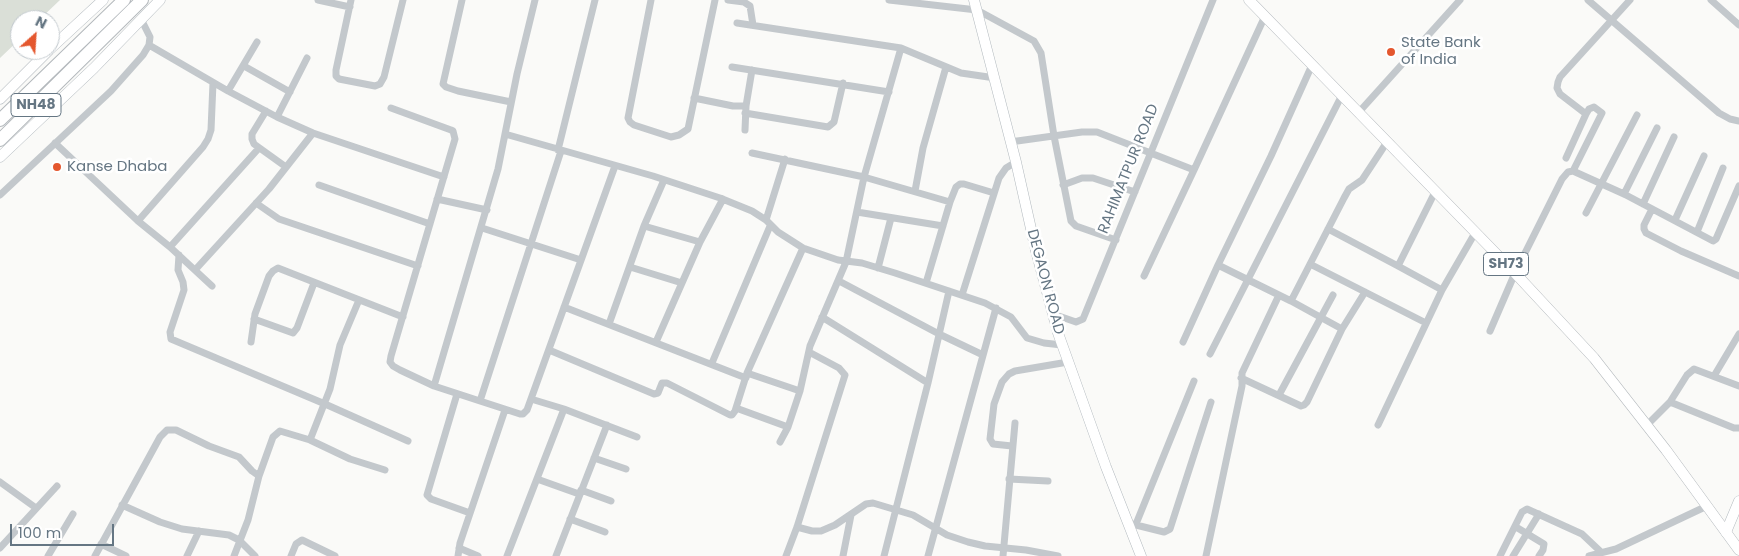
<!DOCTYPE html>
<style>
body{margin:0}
#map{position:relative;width:1739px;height:556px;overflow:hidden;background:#fafaf8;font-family:Poppins,sans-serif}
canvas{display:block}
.north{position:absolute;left:10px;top:10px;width:50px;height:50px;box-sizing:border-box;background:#fff;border:1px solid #c1c8cd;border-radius:50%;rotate:26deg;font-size:14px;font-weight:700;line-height:20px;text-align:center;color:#657683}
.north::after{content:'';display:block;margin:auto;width:18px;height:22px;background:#e4572e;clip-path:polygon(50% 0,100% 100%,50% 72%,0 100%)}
.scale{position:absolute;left:10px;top:524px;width:104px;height:22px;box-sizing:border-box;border:2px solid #657683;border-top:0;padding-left:6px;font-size:15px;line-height:18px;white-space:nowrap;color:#657683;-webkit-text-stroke:4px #fff;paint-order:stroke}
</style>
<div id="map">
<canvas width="1739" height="556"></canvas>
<div class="north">N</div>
<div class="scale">100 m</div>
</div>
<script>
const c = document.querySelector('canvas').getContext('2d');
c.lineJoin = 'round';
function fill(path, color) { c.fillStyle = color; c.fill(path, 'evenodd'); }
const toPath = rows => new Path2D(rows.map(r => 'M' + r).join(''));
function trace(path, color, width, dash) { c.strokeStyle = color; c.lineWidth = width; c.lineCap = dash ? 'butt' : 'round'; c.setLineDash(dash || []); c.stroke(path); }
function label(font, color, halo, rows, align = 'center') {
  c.font = font + ' Poppins,sans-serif'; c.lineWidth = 5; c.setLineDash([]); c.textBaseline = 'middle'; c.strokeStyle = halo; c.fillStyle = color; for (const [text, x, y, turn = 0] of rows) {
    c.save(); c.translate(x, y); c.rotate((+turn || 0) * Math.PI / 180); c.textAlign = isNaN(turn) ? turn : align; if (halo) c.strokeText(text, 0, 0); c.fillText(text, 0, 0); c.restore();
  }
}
const green = toPath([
 [0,0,60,0,39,20,20,20,20,39,0,58]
]);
const street = toPath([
 [318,0,350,7],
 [351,0,336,70,336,76,339,79,375,86,380,84,384,77,403,0],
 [462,0,443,84,446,87,458,91,511,102],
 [651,0,628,118,630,122,634,125,671,137,679,135,688,129,715,0],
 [728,0,744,2,750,6,753,25],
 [889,0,977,10,1034,41,1041,53,1054,136,1071,221,1076,226,1116,240],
 [1588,0,1719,113,1730,119,1739,121],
 [1711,0,1739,25],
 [141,19,150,37,149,45,228,91,277,117,313,133,444,177],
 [737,23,901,48,961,73,995,78],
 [244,66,290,92],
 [732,67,889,92],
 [228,91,257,42],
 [694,98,733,106,746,106],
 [391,108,451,130,453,131,455,139,391,356,390,362,393,366,400,370,434,386,480,401,561,151],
 [266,111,252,134,252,139,254,144,286,167],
 [1359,112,1460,0],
 [745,113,828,127,834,122,843,83],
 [277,117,307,58],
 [745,130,746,106,752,70],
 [505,134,653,176,720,198,752,211,766,220,778,232,803,248,838,260,862,263,895,273,985,303,1011,317,1027,338,1044,343,1062,345],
 [1010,142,1082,132,1097,132,1194,170,1265,16],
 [55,143,138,221,170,247,212,286],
 [558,150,595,0],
 [752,153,864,177,950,202],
 [1566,158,1586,114,1560,94,1557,88,1558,82,1560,77,1630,0],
 [1573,171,1624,194,1713,241,1716,239,1739,186],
 [319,185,430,224],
 [1063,185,1082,178,1093,178,1135,192],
 [915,191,923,148,946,67],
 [1624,194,1657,128],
 [0,195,111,91,143,55,149,45],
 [437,199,487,210],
 [256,203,279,219,418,266],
 [1643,204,1674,137],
 [1652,209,1644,225,1644,229,1646,233,1681,251,1739,276],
 [857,212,943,226],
 [1586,213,1637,115],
 [766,220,785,159],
 [1675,220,1704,156],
 [138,221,203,147,208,139,211,130,213,83],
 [644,226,700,242],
 [482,228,581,260],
 [1328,229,1398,266,1435,192],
 [1697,232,1723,168],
 [170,247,259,148],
 [179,255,178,270,183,282,184,290,170,332,171,339,325,404,408,441],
 [1310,264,1426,323],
 [1218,265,1271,156,1312,65],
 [1398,266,1442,290],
 [630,267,682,283],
 [878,268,891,218],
 [195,270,269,189,313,133],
 [1144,276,1194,170],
 [839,281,939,334,983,355],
 [926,283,950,202,956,187,960,184,964,184,994,193],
 [962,295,999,178,1006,168,1016,162],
 [359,300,340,345,330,389,310,440,350,459,385,470],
 [1291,301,1344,198,1349,189,1362,180,1387,142],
 [564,307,746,378],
 [1053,314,1076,322,1083,319,1213,0],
 [822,317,928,383,884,556],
 [254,319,293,333,297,328,314,283],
 [609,324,644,226,664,180],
 [1490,331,1515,273,1562,179,1568,172,1573,171,1602,113,1594,107,1589,109,1586,114],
 [251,342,255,314,269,276,273,271,278,268,403,317],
 [656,342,700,242,723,199],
 [1183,342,1218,265,1291,301,1342,329,1365,292],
 [549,350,654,394,658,393,662,383,667,383,730,415,732,415,735,411,747,373,803,248],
 [1210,354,1342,95],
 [712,363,770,226],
 [747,373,800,391],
 [1714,376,1739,334],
 [1241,378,1301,406,1304,405,1307,402,1342,329],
 [928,383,949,291],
 [434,386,498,169,517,74,535,0],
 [457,394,427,495,431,499,470,513],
 [1279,395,1333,295],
 [531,399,564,409,637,437],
 [480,401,520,414,523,414,527,410,615,166],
 [1670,402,1734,428,1739,428],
 [736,408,788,427],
 [1378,425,1442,290,1475,233],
 [1647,425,1670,402,1687,375,1694,369,1739,386],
 [780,442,788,427,800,391,810,346,846,262,864,177,901,48],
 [1012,446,993,444,990,439,994,404,1002,382,1009,374,1015,371,1068,362],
 [594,458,626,469],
 [537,479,579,494],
 [1009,479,1048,481],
 [0,482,36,508],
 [581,490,611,501],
 [122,505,160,522,182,529,229,535,239,540,255,556],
 [570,519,605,532],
 [1128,523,1164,532,1170,529,1211,402],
 [1136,524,1194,381],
 [797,527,812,531,821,531,835,525,866,504,873,503,913,515,947,535,968,542,985,546,1026,550,1058,556],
 [1516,527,1544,544,1543,550,1539,556],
 [101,544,126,556],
 [0,548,57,486],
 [459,548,478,556],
 [48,556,73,514],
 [95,556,160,437,167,430,176,430,209,446,239,457,252,471,259,476],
 [187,556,199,531],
 [234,556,248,520,259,476,273,437,280,431,310,440],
 [291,556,296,544,302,540,335,556],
 [458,556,460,543,505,410],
 [507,556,564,409],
 [556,556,607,425],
 [786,556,797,527,845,375,839,368,809,352],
 [843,556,851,515],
 [928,556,996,308],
 [1003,556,1015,423],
 [1206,556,1242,386,1242,373,1279,295],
 [1500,556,1522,512,1527,509,1582,534,1601,552],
 [1513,556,1539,514],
 [1589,556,1616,549,1707,506]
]);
const secondary = toPath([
 [974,0,1016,162,1036,251,1058,333,1106,467,1141,556],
 [50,49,103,0],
 [0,99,49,50],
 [0,157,94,68,160,0],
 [1726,532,1739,501]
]);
const primary = toPath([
 [1249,0,1515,273,1594,358,1666,450,1739,550]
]);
const highway = toPath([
 [0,120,124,0],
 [0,140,142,0]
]);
const markers = [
 [1391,52,5,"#e4572e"],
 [57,167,5,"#e4572e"]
];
const shields = [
 [36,105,50],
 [1506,264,45]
];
const shieldNames = [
 ["NH48",36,105],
 ["SH73",1506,264]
];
const poiNames = [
 ["State Bank",1401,43],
 ["of India",1401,60],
 ["Kanse Dhaba",67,167]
];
const streetNames = [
 ["RAHIMATPUR ROAD",1129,169,-68],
 ["DEGAON ROAD",1045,282,75]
];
fill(green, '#dadfd7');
trace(secondary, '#b3babf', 11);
trace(primary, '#b5babe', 11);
trace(highway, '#b4b9bd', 14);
trace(street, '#c3c8cc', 7);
trace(secondary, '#fff', 10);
trace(primary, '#fff', 10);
trace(highway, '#fff', 12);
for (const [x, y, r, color] of markers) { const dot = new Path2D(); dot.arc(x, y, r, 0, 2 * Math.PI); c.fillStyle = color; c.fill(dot); trace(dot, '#fff', 2); }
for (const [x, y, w] of shields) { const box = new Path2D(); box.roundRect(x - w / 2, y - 11.5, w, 23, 4); c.fillStyle = '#fff'; c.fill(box); trace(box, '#657683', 1); }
label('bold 14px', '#657683', null, shieldNames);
label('15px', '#657683', '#fff', poiNames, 'left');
label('15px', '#657683', '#fff', streetNames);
</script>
